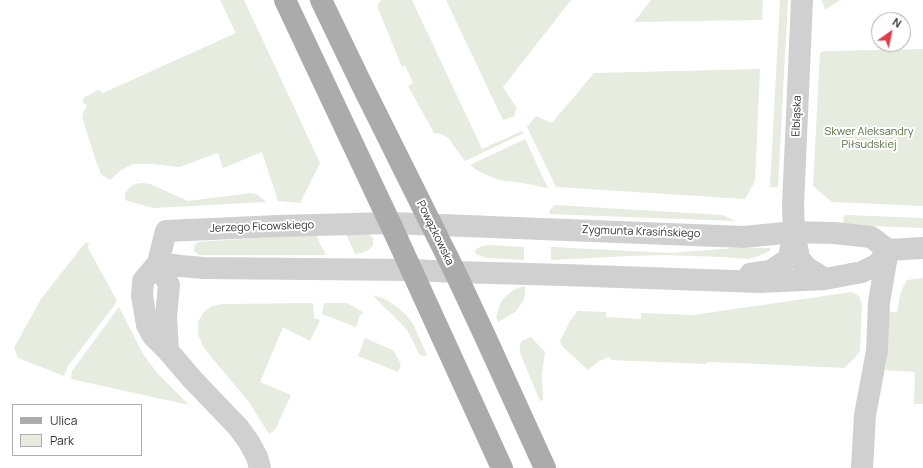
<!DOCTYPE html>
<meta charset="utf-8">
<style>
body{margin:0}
#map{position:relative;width:923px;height:468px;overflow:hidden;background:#fff;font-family:Manrope,sans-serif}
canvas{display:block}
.legend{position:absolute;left:12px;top:404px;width:130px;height:52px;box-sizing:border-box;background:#fff;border:1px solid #adadad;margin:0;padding:5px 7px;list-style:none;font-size:12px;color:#333}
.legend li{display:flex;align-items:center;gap:8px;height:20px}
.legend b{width:20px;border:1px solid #adadad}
.north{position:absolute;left:871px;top:12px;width:40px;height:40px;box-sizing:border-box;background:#fff;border:1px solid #adadad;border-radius:50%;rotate:33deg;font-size:11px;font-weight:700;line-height:16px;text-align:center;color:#333}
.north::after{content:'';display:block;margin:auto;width:14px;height:18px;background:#e63946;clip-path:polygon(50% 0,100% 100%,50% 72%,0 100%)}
</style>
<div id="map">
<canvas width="923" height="468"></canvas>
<ul class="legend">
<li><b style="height:5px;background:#ababab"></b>Ulica</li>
<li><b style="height:11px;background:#e6ecdf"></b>Park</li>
</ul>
<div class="north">N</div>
</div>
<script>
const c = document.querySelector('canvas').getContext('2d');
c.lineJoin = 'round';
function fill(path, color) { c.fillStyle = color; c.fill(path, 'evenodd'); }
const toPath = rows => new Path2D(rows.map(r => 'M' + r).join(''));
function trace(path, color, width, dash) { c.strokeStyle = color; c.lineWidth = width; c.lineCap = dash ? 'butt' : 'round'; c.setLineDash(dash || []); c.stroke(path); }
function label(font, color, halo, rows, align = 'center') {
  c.font = font + ' Manrope,sans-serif'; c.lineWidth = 4; c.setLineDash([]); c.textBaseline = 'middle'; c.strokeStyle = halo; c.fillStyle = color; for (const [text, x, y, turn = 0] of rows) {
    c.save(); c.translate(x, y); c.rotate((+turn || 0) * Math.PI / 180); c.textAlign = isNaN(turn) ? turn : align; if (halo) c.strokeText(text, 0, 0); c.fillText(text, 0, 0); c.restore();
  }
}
const green = toPath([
 [220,0,244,0,320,163,300,203,278,201,262,152,223,168,218,153,179,167,152,164,133,164,121,170,110,180,101,174,96,161,82,117,84,111,87,106,82,101,85,97,98,90,103,93,236,33],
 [381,0,412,0,482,149,522,131,524,133,465,161,449,139,445,136,441,134,434,133,408,86,413,83,405,65,402,67,377,6],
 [446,0,571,0,503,87,516,107,515,116,503,120],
 [651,0,763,0,762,20,634,22],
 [780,0,788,0,778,187,770,187],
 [822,0,840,0,825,10],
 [923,49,923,206,832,202,813,186,820,53,824,51,829,51],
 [760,69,755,181,745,199,556,187,527,127,536,116,552,123,594,73],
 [525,139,548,188,523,183,499,180,478,171,470,165],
 [142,183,150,184,188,201,251,193,258,195,264,200,266,202,153,208,125,200,125,194,130,187,135,184],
 [555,205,723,215,735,221,549,214,550,210],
 [846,215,923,218,923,228,843,225,844,216],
 [315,234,326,255,199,255,194,251,194,246,198,242],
 [346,234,369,234,373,238,373,245,369,250,361,253,355,254],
 [89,242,88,248,116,299,116,303,68,366,64,376,18,358,14,348,41,299,85,243],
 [489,245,524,247,524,260,487,258,476,254,475,250,482,246],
 [551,247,671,253,734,248,770,248,770,251,756,257,747,259,722,257,666,255,629,256,551,260],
 [923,278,923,404,914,404,915,372,885,370,888,351,889,312,897,312,900,295,904,285,907,280],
 [525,286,525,295,523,301,519,307,515,312,498,322,496,317,501,302,506,296,515,289],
 [852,292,859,296,862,304,860,351,854,359,848,364,844,368,737,363,707,362,706,364,611,360,609,357,599,361,588,370,562,346,560,341,570,321,578,311,606,312,606,317,641,319,641,313,693,315],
 [373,295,387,300,396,306,406,315,413,324,427,355,423,356,419,354,412,339,407,330,394,316,382,305],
 [313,303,314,318,320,320,310,341,283,327,260,382,291,395,275,430,269,434,249,402,207,352,202,344,198,334,198,322,204,312,212,306,223,304],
 [324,303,347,303,363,312,359,317,356,327,322,314],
 [119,307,143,354,157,373,189,405,71,379,72,371],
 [531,337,545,352,542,374,543,400,540,401,520,353,520,345,522,341],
 [365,338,394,351,401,365,398,372,358,356]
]);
const minor = toPath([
 [802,0,793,206,794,232,799,258,806,267,825,279],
 [158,263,181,266,203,268,411,270,455,272,564,275,760,282,825,279,862,272,878,264,888,250],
 [158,263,169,285,166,317,168,351],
 [750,274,770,271,781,264,789,258,793,236],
 [260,468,257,457,249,442,238,427,193,380,168,351,153,336,147,325,142,296,143,281,158,263,166,231,278,226,390,223,744,237,794,232,834,233,871,237,888,250,923,248],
 [862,468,865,415,877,351,879,302,888,250]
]);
const major = toPath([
 [285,0,390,223,502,468],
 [321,0,360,81,455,272,484,334,545,468]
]);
const streetNames = [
 ["Elbląska",797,116,-88],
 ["Jerzego Ficowskiego",262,227,-2],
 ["Zygmunta Krasińskiego",641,232,2],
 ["Powązkowska",435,233,64]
];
const parkNames = [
 ["Skwer Aleksandry",869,132],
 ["Piłsudskiej",869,145]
];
fill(green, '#e6ecdf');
trace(minor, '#d0d0d0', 22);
trace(major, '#ababab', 22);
label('11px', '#333', '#fff', streetNames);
label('11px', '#56703f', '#fff', parkNames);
</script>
